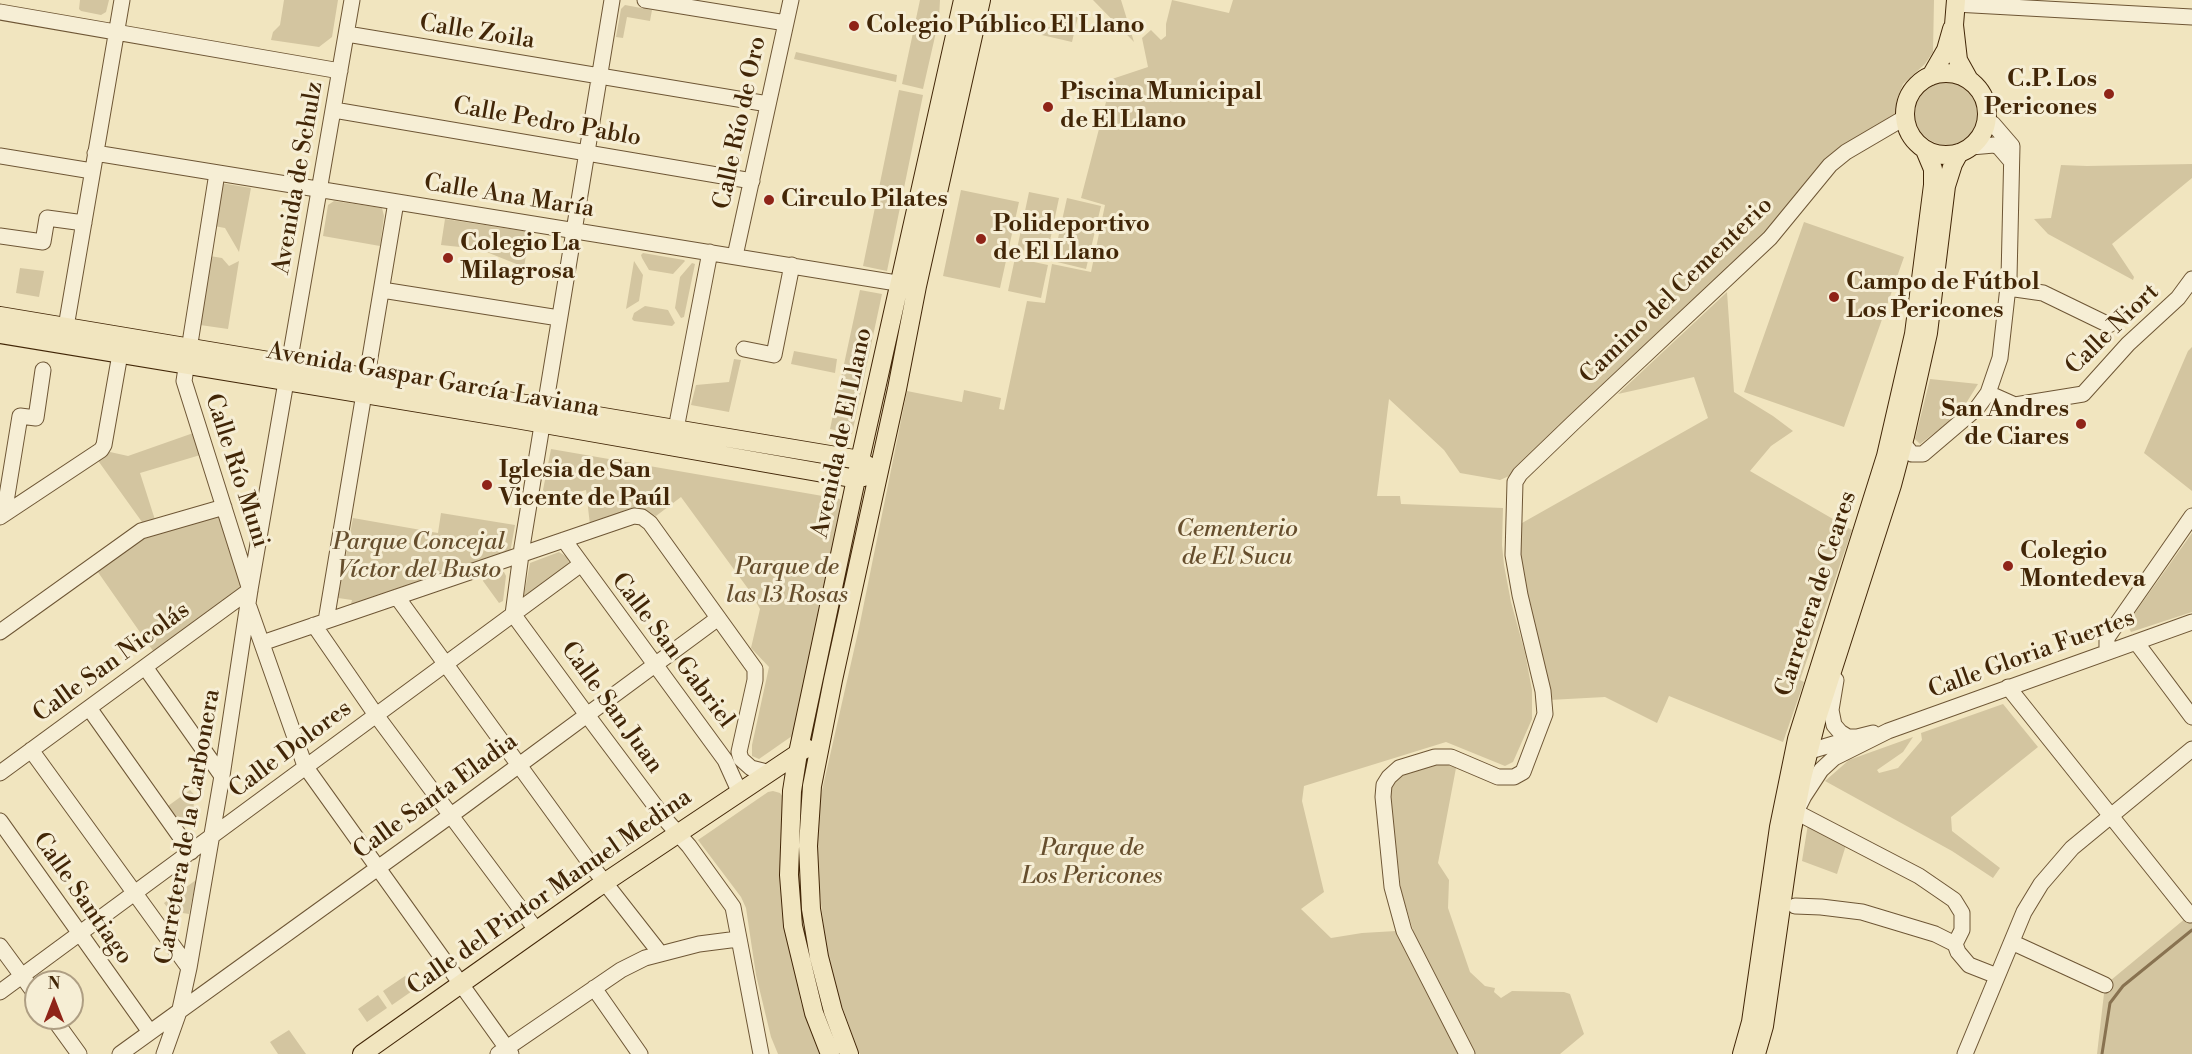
<!DOCTYPE html>
<meta charset="utf-8">
<style>
body{margin:0}
#map{position:relative;width:2192px;height:1054px;overflow:hidden;background:#f1e5bf;font-family:"Libre Bodoni",serif}
canvas{display:block}
.north{position:absolute;left:24px;top:970px;width:60px;height:60px;box-sizing:border-box;background:#f6eed5;border:2px solid #ae9e83;border-radius:50%;rotate:0deg;font-size:16px;font-weight:700;line-height:24px;text-align:center;color:#422607}
.north::after{content:'';display:block;margin:auto;width:21px;height:27px;background:#8f2418;clip-path:polygon(50% 0,100% 100%,50% 72%,0 100%)}
</style>
<div id="map">
<canvas width="2192" height="1054"></canvas>
<div class="north">N</div>
</div>
<script>
const c = document.querySelector('canvas').getContext('2d');
c.lineJoin = 'round';
function fill(path, color) { c.fillStyle = color; c.fill(path, 'evenodd'); }
const toPath = rows => new Path2D(rows.map(r => 'M' + r).join(''));
function trace(path, color, width, dash) { c.strokeStyle = color; c.lineWidth = width; c.lineCap = dash ? 'butt' : 'round'; c.setLineDash(dash || []); c.stroke(path); }
function label(font, color, halo, rows, align = 'center') {
  c.font = font + ' "Libre Bodoni",serif'; c.lineWidth = 6; c.setLineDash([]); c.textBaseline = 'middle'; c.strokeStyle = halo; c.fillStyle = color; for (const [text, x, y, turn = 0] of rows) {
    c.save(); c.translate(x, y); c.rotate((+turn || 0) * Math.PI / 180); c.textAlign = isNaN(turn) ? turn : align; if (halo) c.strokeText(text, 0, 0); c.fillText(text, 0, 0); c.restore();
  }
}
const green = toPath([
 [80,0,109,0,106,12,101,15,81,11,79,9],
 [284,0,338,0,332,37,319,47,271,40,273,32,280,25],
 [920,0,940,0,939,19,923,89,902,84],
 [1093,0,1121,0,1134,42],
 [1172,0,1229,13,1233,0,1934,0,1933,52,1925,64,1903,84,1897,99,1894,119,1842,148,1766,237,1516,473,1500,480,1460,473,1444,450,1389,399,1377,496,1400,496,1401,504,1503,508,1502,545,1504,565,1511,602,1525,653,1532,690,1532,719,1513,762,1505,766,1446,742,1304,786,1302,801,1324,892,1301,909,1331,938,1362,933,1413,930,1401,890,1389,790,1398,777,1421,767,1443,763,1456,768,1438,863,1449,880,1448,908,1470,972,1485,986,1495,988,1494,992,1501,998,1512,991,1564,992,1570,994,1584,1034,1560,1054,860,1054,858,1051,838,995,827,955,818,877,817,843,821,795,859,628,907,391,962,402,964,390,1001,398,999,409,1004,410,1027,301,1045,303,1052,264,1091,272,1105,205,1081,198,1112,79,1148,67,1142,38,1151,30,1161,40,1166,36,1166,24],
 [625,5,652,10,650,21,627,17,623,38,616,37,621,9],
 [1078,16,1072,42,1033,33],
 [796,52,897,75,896,82,794,59],
 '1914 112a33 33 0 1 1 66 0a33 33 0 1 1-66 0Z',
 [899,90,923,95,887,271,863,266],
 [2192,164,2192,178,2112,244,2134,277,2133,280,2048,234,2034,219,2051,218,2061,165,2087,166],
 [221,183,251,188,239,252,225,228,214,226],
 [961,190,1019,202,1000,288,943,276],
 [1029,192,1059,198,1047,255,1017,249],
 [1067,198,1101,206,1086,269,1053,261],
 [334,201,382,208,384,216,380,246,323,236,328,205],
 [445,219,530,232,524,267,479,249,441,245],
 [1804,222,1904,257,1844,427,1744,392],
 [643,253,684,260,685,261,673,274,649,270,642,258,641,255],
 [210,256,222,258,229,266,239,261,228,329,200,325],
 [1015,258,1048,265,1041,298,1008,291],
 [634,261,643,275,639,301,626,309],
 [692,263,695,264,684,317,681,318,675,308,680,277],
 [20,268,44,271,39,297,16,293],
 [860,290,882,294,852,434,830,429],
 [1727,292,1734,392,1773,416,1793,431,1771,446,1750,471,1852,530,1800,680,1804,682,1783,742,1669,696,1657,723,1605,697,1549,700,1525,603,1520,551,1522,523,1708,418,1694,377,1618,394],
 [645,306,668,310,675,323,672,326,634,321,632,319,634,313],
 [2192,347,2192,491,2144,453,2188,351],
 [794,351,837,359,835,373,791,364],
 [734,359,741,360,729,412,691,405,696,385,729,382],
 [1930,379,1978,384,1965,405,1959,403,1951,405,1948,413,1950,421,1920,444,1915,439],
 [199,431,207,453,140,473,157,526,224,507,250,590,158,658,93,565,141,531,137,524,142,522,94,455,101,450,128,456],
 [551,449,840,499,842,502,792,736,759,759,752,756,752,745,769,667,751,648,760,609,749,590,681,497,656,516,637,509,590,525,586,490,550,500,543,490],
 [441,513,515,525,510,553,350,608,352,600,338,598,353,518,438,533],
 [2192,533,2192,612,2131,632,2127,624],
 [559,552,567,557,569,562,567,567,526,596,524,595,530,563],
 [496,572,504,572,506,576,503,601,499,603,483,581,485,575],
 [2003,704,2038,747,1951,817,1952,831,2000,868,1993,878,1952,851,1825,781,1849,760,1913,737,1903,752,1877,770,1879,773,1898,768,1922,740,1921,733],
 [190,790,199,800,194,801,193,814,178,820,168,806],
 [773,791,780,793,783,797,780,853,785,921,801,1003,820,1054,778,1054,771,1037,756,975,746,908,741,897,698,840,768,792],
 [1808,824,1846,845,1837,874,1802,861],
 [196,880,189,914,170,911,164,903],
 [2192,913,2192,1054,2097,1054,2105,985],
 [405,976,415,989,392,1005,383,991],
 [378,995,387,1008,367,1022,358,1009],
 [289,1030,306,1054,278,1054,270,1042]
]);
const stream = toPath([
 [2102,1054,2110,1003,2123,986,2192,930]
]);
const minor = toPath([
 [612,0,522,547,513,614,593,723,665,819,689,846,733,907,761,1054],
 [645,0,786,23],
 [1955,4,2192,17],
 [0,12,340,71],
 [347,34,768,104],
 [334,110,752,181],
 [1971,147,1994,145,1999,147,2011,161],
 [95,153,909,285],
 [0,156,92,171],
 [0,236,43,242,47,218,84,223],
 [735,256,791,0],
 [2008,288,2043,293,2109,325],
 [382,290,559,318],
 [59,333,63,333,66,327,122,0],
 [744,349,774,355,792,265],
 [1988,393,2015,405,2083,394,2128,344,2178,298,2192,279],
 [676,429,710,252],
 [1903,443,1912,454,1923,454,1977,408,1988,393,2000,358,2009,278,2012,146,1993,124,1987,120],
 [4,514,20,416,36,418,43,370],
 [0,517,101,450,104,445,120,354],
 [564,540,725,760,739,791],
 [397,597,595,870,660,953],
 [249,607,305,766,511,1054],
 [326,621,396,202],
 [314,625,376,715,537,931],
 [0,632,141,531,224,507],
 [2136,642,2192,717],
 [262,643,634,516,642,517,650,523,755,669,755,680,739,752,741,759,751,768,767,772],
 [2107,651,2107,638,2192,516],
 [145,667,222,776],
 [1836,680,1831,710,1834,725,1840,732,1848,737,1857,737,1873,733],
 [2008,687,2190,915],
 [89,708,191,852],
 [31,750,189,968],
 [1800,754,1857,737],
 [0,773,250,590,184,381,217,173],
 [0,821,150,1032],
 [1795,906,1821,907,1862,912,1935,934,1955,944],
 [2018,945,2105,985],
 [0,946,36,995],
 [1997,976,1969,965,1958,952,1955,944,1962,930,1962,913,1954,900,1919,876,1796,812,1804,796,1821,770,1834,758,1888,731,2192,622],
 [594,988,640,1054],
 [0,992,580,565],
 [53,1018,79,1054],
 [120,1054,461,808,717,619],
 [164,1054,180,1009,189,968,222,776,250,590,352,0],
 [498,1054,621,970,645,958,699,944,738,939],
 [1467,1054,1404,931,1392,887,1383,797,1384,785,1389,777,1399,768,1435,757,1451,757,1498,777,1514,777,1523,772,1545,714,1543,691,1520,595,1513,555,1515,482,1520,474,1573,423,1770,238,1830,165,1846,152,1904,118],
 [1965,1054,2024,912,2041,884,2072,848,2192,749]
]);
const major = toPath([
 [1956,0,1954,25,1958,60,1968,78],
 '1905 114a41 41 0 1 1 82 0a41 41 0 1 1-82 0Z',
 [1931,76,1946,50,1952,29],
 [0,316,860,460,868,466],
 [0,334,516,419,857,479,867,476],
 [362,1054,595,889,806,748],
 [830,1054,814,1013,793,926,789,875,792,791,798,753,860,460,963,0],
 [849,1054,833,1011,819,957,811,909,808,846,812,786,833,680,897,389,917,286,981,0],
 [1742,1054,1751,1022,1779,827,1797,739,1886,456,1914,334,1933,185,1933,169,1925,150],
 [1756,1054,1764,1026,1792,830,1802,778,1817,718,1892,485,1905,436,1928,333,1946,186,1953,164,1959,153]
]);
const markers = [
 [854,26,6,"#8f2418"],
 [2109,94,6,"#8f2418"],
 [1048,107,6,"#8f2418"],
 [769,200,6,"#8f2418"],
 [981,239,6,"#8f2418"],
 [448,258,6,"#8f2418"],
 [1834,297,6,"#8f2418"],
 [2081,424,6,"#8f2418"],
 [487,485,6,"#8f2418"],
 [2008,566,6,"#8f2418"]
];
const poiNames = [
 ["Colegio Público El Llano",866,26],
 ["C.P. Los",2097,80,"right"],
 ["Pericones",2097,108,"right"],
 ["Piscina Municipal",1060,93],
 ["de El Llano",1060,121],
 ["Circulo Pilates",781,200],
 ["Polideportivo",993,225],
 ["de El Llano",993,253],
 ["Colegio La",460,244],
 ["Milagrosa",460,272],
 ["Campo de Fútbol",1846,283],
 ["Los Pericones",1846,311],
 ["San Andres",2069,410,"right"],
 ["de Ciares",2069,438,"right"],
 ["Iglesia de San",499,471],
 ["Vicente de Paúl",499,499],
 ["Colegio",2020,552],
 ["Montedeva",2020,580]
];
const streetNames = [
 ["Calle Zoila",477,33,9],
 ["Calle Pedro Pablo",547,123,10],
 ["Calle Río de Oro",741,123,-78],
 ["Avenida de Schulz",299,178,-80],
 ["Calle Ana María",509,197,9],
 ["Camino del Cementerio",1677,291,-44],
 ["Calle Niort",2113,330,-44],
 ["Avenida Gaspar García Laviana",433,381,10],
 ["Avenida de El Llano",843,433,-78],
 ["Calle Río Muni",236,471,72],
 ["Carretera de Ceares",1817,594,-72],
 ["Calle San Gabriel",672,651,53],
 ["Calle Gloria Fuertes",2032,655,-20],
 ["Calle San Nicolás",112,663,-36],
 ["Calle San Juan",611,708,54],
 ["Calle Dolores",291,750,-37],
 ["Calle Santa Eladia",436,797,-36],
 ["Carretera de la Carbonera",189,827,-80],
 ["Calle del Pintor Manuel Medina",550,893,-35],
 ["Calle Santiago",82,899,55]
];
const parkNames = [
 ["Cementerio",1237,530],
 ["de El Sucu",1237,558],
 ["Parque Concejal",419,543],
 ["Víctor del Busto",419,571],
 ["Parque de",787,568],
 ["las 13 Rosas",787,596],
 ["Parque de",1092,849],
 ["Los Pericones",1092,877]
];
fill(green, '#d3c5a0');
trace(stream, '#887250', 3);
trace(minor, '#6e5635', 17);
trace(major, '#422607', 20);
trace(minor, '#f6eed5', 15);
trace(major, '#f1e5bf', 18);
for (const [x, y, r, color] of markers) { const dot = new Path2D(); dot.arc(x, y, r, 0, 2 * Math.PI); c.fillStyle = color; c.fill(dot); trace(dot, '#f6eed5', 2); }
label('bold 24px', '#422607', '#f6eed5', poiNames, 'left');
label('24px', '#422607', '#f6eed5', streetNames);
label('italic 24px', '#664e2d', '#f6eed5', parkNames);
</script>
